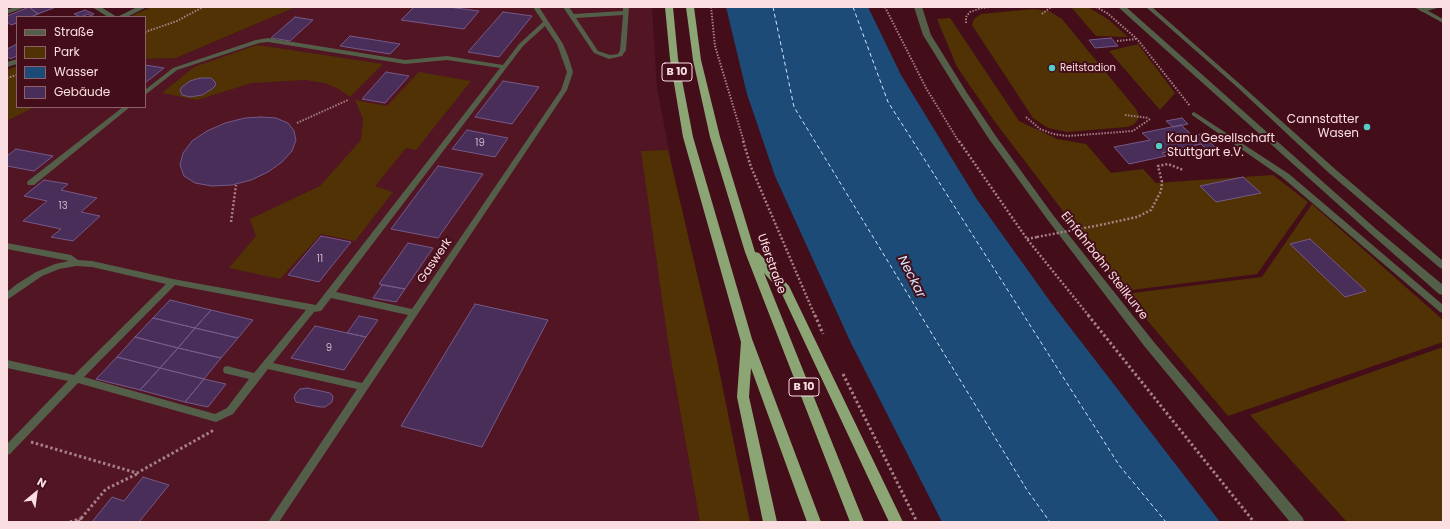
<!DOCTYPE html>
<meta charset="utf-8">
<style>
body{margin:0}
#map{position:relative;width:1450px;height:529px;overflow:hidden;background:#430e1a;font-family:Poppins,sans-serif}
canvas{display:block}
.frame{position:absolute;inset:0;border:8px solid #fbdee1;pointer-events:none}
.legend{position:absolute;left:16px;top:16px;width:130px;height:92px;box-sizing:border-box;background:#430e1a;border:1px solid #8d616a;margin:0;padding:5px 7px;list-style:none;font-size:12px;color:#fbdee1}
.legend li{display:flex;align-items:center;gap:8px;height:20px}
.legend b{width:20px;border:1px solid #8d616a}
.north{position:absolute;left:16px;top:473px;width:40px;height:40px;-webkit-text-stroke:3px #430e1a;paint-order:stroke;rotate:29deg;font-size:11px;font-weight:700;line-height:16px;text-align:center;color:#fbdee1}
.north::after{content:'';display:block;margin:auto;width:14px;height:18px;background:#fbdee1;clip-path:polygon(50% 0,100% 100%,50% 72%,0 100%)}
</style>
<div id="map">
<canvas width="1450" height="529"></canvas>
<div class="frame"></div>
<ul class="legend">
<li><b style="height:5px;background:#545f4a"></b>Straße</li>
<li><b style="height:11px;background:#503204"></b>Park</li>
<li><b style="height:11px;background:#1d4b78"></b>Wasser</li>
<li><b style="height:11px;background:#492e5a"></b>Gebäude</li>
</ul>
<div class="north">N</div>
</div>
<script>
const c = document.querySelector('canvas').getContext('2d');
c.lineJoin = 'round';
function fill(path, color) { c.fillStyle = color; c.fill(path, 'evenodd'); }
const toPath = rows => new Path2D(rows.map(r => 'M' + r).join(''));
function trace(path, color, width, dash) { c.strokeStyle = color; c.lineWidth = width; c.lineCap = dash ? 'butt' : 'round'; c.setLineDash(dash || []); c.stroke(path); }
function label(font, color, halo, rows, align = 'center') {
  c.font = font + ' Poppins,sans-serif'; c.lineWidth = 4; c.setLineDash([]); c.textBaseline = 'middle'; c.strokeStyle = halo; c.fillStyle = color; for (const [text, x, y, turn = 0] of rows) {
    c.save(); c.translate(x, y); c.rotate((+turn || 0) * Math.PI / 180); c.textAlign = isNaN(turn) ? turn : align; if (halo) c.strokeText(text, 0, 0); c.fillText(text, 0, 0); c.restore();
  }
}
const built = toPath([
 [296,7,652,7,657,88,717,403,743,522,7,522,7,121,35,107,145,107,145,59,176,58]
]);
const green = toPath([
 [151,7,296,7,176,58,145,59,145,17,129,17],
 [1071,7,1088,7,1109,20,1128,37,1096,36],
 [1033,9,1049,11,1062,19,1136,109,1139,116,1138,120,1133,125,1127,127,1067,132,1048,128,1033,118,972,25,974,19,981,14],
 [950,18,1019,121,1057,139,1086,144,1111,173,1143,169,1156,183,1273,175,1308,202,1257,274,1124,291,995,122,957,67,937,19],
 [1138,44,1175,93,1160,110,1109,51],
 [257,45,383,64,350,97,339,89,324,83,305,80,252,83,197,100,162,93,194,67],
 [17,66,17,107,35,107,7,121,7,70],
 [419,72,471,81,416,150,406,148,375,186,393,192,355,241,321,234,280,279,229,268,256,236,250,219,320,186,361,140,363,119,355,100,387,106],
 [668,150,716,355,750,522,700,522,669,348,641,151],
 [1312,204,1443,320,1443,342,1228,416,1125,294,1262,277],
 [1443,347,1443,522,1347,522,1250,415]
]);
const water = toPath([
 [726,7,868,7,901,75,976,198,1052,304,1220,522,942,522,850,341,775,176,747,94]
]);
const ferry = toPath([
 [773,7,794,107,1027,490,1050,522],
 [853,7,888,102,1119,465,1166,522]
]);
const building = toPath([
 [29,7,56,7,38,14,29,7],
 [29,7,38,14,31,17,17,17,17,23,11,25,7,22,7,16,29,7],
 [414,7,448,7,479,11,464,29,401,20,414,7],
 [85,10,94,14,91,16,88,14,81,17,74,14,85,10],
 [503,12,532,16,499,57,468,52,503,12],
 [295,17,313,20,290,41,271,38,295,17],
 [350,36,400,44,390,54,340,46,350,36],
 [1111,38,1118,46,1095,48,1089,40,1111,38],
 [17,44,17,56,10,59,7,56,7,49,17,44],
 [145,65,164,68,145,83,145,65],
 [386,72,409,76,385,103,362,99,386,72],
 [200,78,211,78,216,83,215,86,212,89,202,95,190,97,182,95,180,90,182,87,190,81,200,78],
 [503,81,539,87,512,124,475,117,503,81],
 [261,117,276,118,288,123,294,131,296,140,292,151,282,162,268,172,251,180,232,185,212,186,195,183,184,176,180,165,183,153,192,141,207,131,225,123,245,118,261,117],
 [1182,118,1188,124,1173,127,1166,121,1182,118],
 [1181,125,1193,136,1201,134,1215,147,1206,149,1201,144,1162,153,1166,156,1129,164,1114,147,1150,140,1142,133,1181,125],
 [467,130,508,138,495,157,452,149,467,130],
 [16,149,53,156,34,171,7,166,7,156,16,149],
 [438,166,483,174,438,238,391,229,438,166],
 [1243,177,1261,193,1216,202,1200,186,1243,177],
 [44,180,68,184,61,190,97,198,81,212,100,216,73,241,51,237,61,229,23,221,47,201,24,196,44,180],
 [321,236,351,242,319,282,288,275,321,236],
 [1310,239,1366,291,1345,297,1290,244,1310,239],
 [408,243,433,248,405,289,379,284,408,243],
 [382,285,405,289,396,302,373,298,382,285],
 [170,300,211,310,195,328,153,318,170,300],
 [475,304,548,320,482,447,401,426,475,304],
 [211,310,253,320,238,338,195,328,211,310],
 [359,316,378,320,366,337,347,333,359,316],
 [153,318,195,328,178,348,135,337,153,318],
 [315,326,366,337,344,370,291,358,315,326],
 [195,328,238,338,221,358,178,348,195,328],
 [135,337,178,348,160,368,117,357,135,337],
 [178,348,221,358,204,379,160,368,178,348],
 [117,357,160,368,140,390,96,379,117,357],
 [160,368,204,379,185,402,140,390,160,368],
 [204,379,226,384,208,407,185,402,204,379],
 [307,388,330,393,333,396,332,402,325,407,320,407,296,402,294,397,296,393,300,389,307,388],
 [143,477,169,485,139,522,92,522,112,497,124,501,143,477]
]);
const pathFar2 = toPath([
 [711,7,715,46,744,142],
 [885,7,926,88,959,142],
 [1096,7,1107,13,1137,39,1190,106],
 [1042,14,1051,7],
 [966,23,966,17,970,12,981,8,990,7],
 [145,32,177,21,203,7],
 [1117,41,1136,39],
 [7,78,17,75],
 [1125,115,1149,118],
 [1026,117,1040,129,1053,134,1068,136,1133,131,1150,119],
 [297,123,348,100]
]);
const pathFar1 = toPath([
 [743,141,751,167,815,316],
 [959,141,1027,239,1089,316],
 [231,222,236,185],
 [1100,225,1137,217,1151,210,1161,191,1162,182,1158,166,1168,164,1183,170],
 [1027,239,1037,237]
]);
const path = toPath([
 [815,315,823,334],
 [1088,315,1254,522],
 [843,374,917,522],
 [31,442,137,473,214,430],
 [70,522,82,518],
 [78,522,106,489,137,474]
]);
const service = toPath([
 [533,7,539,7,563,44,568,56,573,72,567,90,279,522,268,522,357,389,268,369,233,414,216,422,78,383,10,454,7,455,7,444,68,381,7,368,7,360,74,375,166,284,92,267,76,266,59,269,42,276,7,300,7,292,17,284,36,272,55,264,69,261,7,249,7,243,71,255,78,260,92,261,173,279,316,305,500,68,447,60,405,64,268,42,259,43,177,70,145,95,145,90,173,68,256,40,268,38,405,60,447,56,503,65,519,44,543,22,533,7],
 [545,26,557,44,567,72,561,90,412,309,336,292,523,46,545,26],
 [175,285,306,310,254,373,227,366,224,367,223,370,224,373,249,379,227,408,215,414,84,377,175,285],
 [331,298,408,315,362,383,273,363,314,312,321,311,331,298],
 [563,7,569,7,574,14,623,11,623,7,629,7,626,50,622,56,609,59,594,53,563,7],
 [623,15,620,50,618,54,610,55,598,51,576,18,623,15],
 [1146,7,1152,7,1241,85,1335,169,1443,261,1443,269,1440,268,1329,173,1237,87,1146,7],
 [1414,7,1421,7,1443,19,1443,23,1414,7],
 [123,107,130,107,34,185,28,185,27,183,28,181,123,107],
 [1194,112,1289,174,1443,305,1443,313,1440,312,1283,178,1192,115,1192,113,1194,112]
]);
const minor = toPath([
 [15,7,26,7,7,14,7,10,15,7],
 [92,7,101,7,117,17,108,17,92,7],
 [137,7,147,7,127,17,117,17,137,7],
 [914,7,922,7,931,35,967,93,995,135,1053,215,1153,341,1303,518,1304,522,1290,522,1145,347,1047,219,989,139,959,93,923,35,914,7],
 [1118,7,1126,7,1376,229,1443,285,1443,295,1439,294,1370,233,1118,7],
 [1427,7,1441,7,1423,12,1419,10,1427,7],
 [17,59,17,64,7,67,7,62,17,59]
]);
const trunk = toPath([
 [665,7,673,7,678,59,693,137,752,339,821,522,807,522,751,368,749,397,777,522,763,522,737,397,741,342,683,137,670,59,665,7],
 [686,7,694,7,701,60,720,137,755,252,759,253,789,286,903,522,889,522,781,292,764,273,864,522,850,522,745,252,710,137,693,60,686,7]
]);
const pathBridge = toPath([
 [1037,237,1100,225]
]);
const markers = [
 [1052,68,4,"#54cdc8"],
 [1367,127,4,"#54cdc8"],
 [1159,146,4,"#54cdc8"]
];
const farPoinames = [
 ["Reitstadion",1060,68]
];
const numberNames = [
 ["19",480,143],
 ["13",63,206],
 ["11",320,259],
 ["9",329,348]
];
const shields = [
 [677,72,30],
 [804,387,30]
];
const shieldNames = [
 ["B 10",677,72],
 ["B 10",804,387]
];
const poiNames = [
 ["Cannstatter",1359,120],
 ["Wasen",1359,134],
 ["Kanu Gesellschaft",1167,139,"left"],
 ["Stuttgart e.V.",1167,153,"left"]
];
const streetNames = [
 ["Gaswerk",435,261,-56],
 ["Uferstraße",771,264,70],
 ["Einfahrbahn Steilkurve",1104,266,52]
];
const waterNames = [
 ["Neckar",911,277,63]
];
fill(built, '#511524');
fill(green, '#503204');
fill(water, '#1d4b78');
trace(ferry, '#d2e5fb', 1, [4, 3]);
fill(building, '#492e5a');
trace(building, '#755989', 1);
trace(pathFar2, '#a77f86', 2, [1.5, 1.5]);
trace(pathFar1, '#a77f86', 2.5, [2, 2]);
trace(path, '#a77f86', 3, [2.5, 2.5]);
fill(service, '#545f4a');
fill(minor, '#545f4a');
fill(trunk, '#8ba674');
trace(pathBridge, '#a77f86', 2.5, [2, 2]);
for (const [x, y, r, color] of markers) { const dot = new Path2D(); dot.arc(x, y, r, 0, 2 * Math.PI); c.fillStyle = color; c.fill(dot); trace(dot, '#430e1a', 1.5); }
label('10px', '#fbdee1', '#430e1a', farPoinames, 'left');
label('10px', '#ceb2bf', null, numberNames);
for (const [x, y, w] of shields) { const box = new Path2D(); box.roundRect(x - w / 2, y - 9, w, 18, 3); c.fillStyle = '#430e1a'; c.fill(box); trace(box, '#fbdee1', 1); }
label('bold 11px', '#fbdee1', null, shieldNames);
label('12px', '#fbdee1', '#430e1a', poiNames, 'right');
label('12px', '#fbdee1', '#430e1a', streetNames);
label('italic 13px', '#d2e5fb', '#430e1a', waterNames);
</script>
